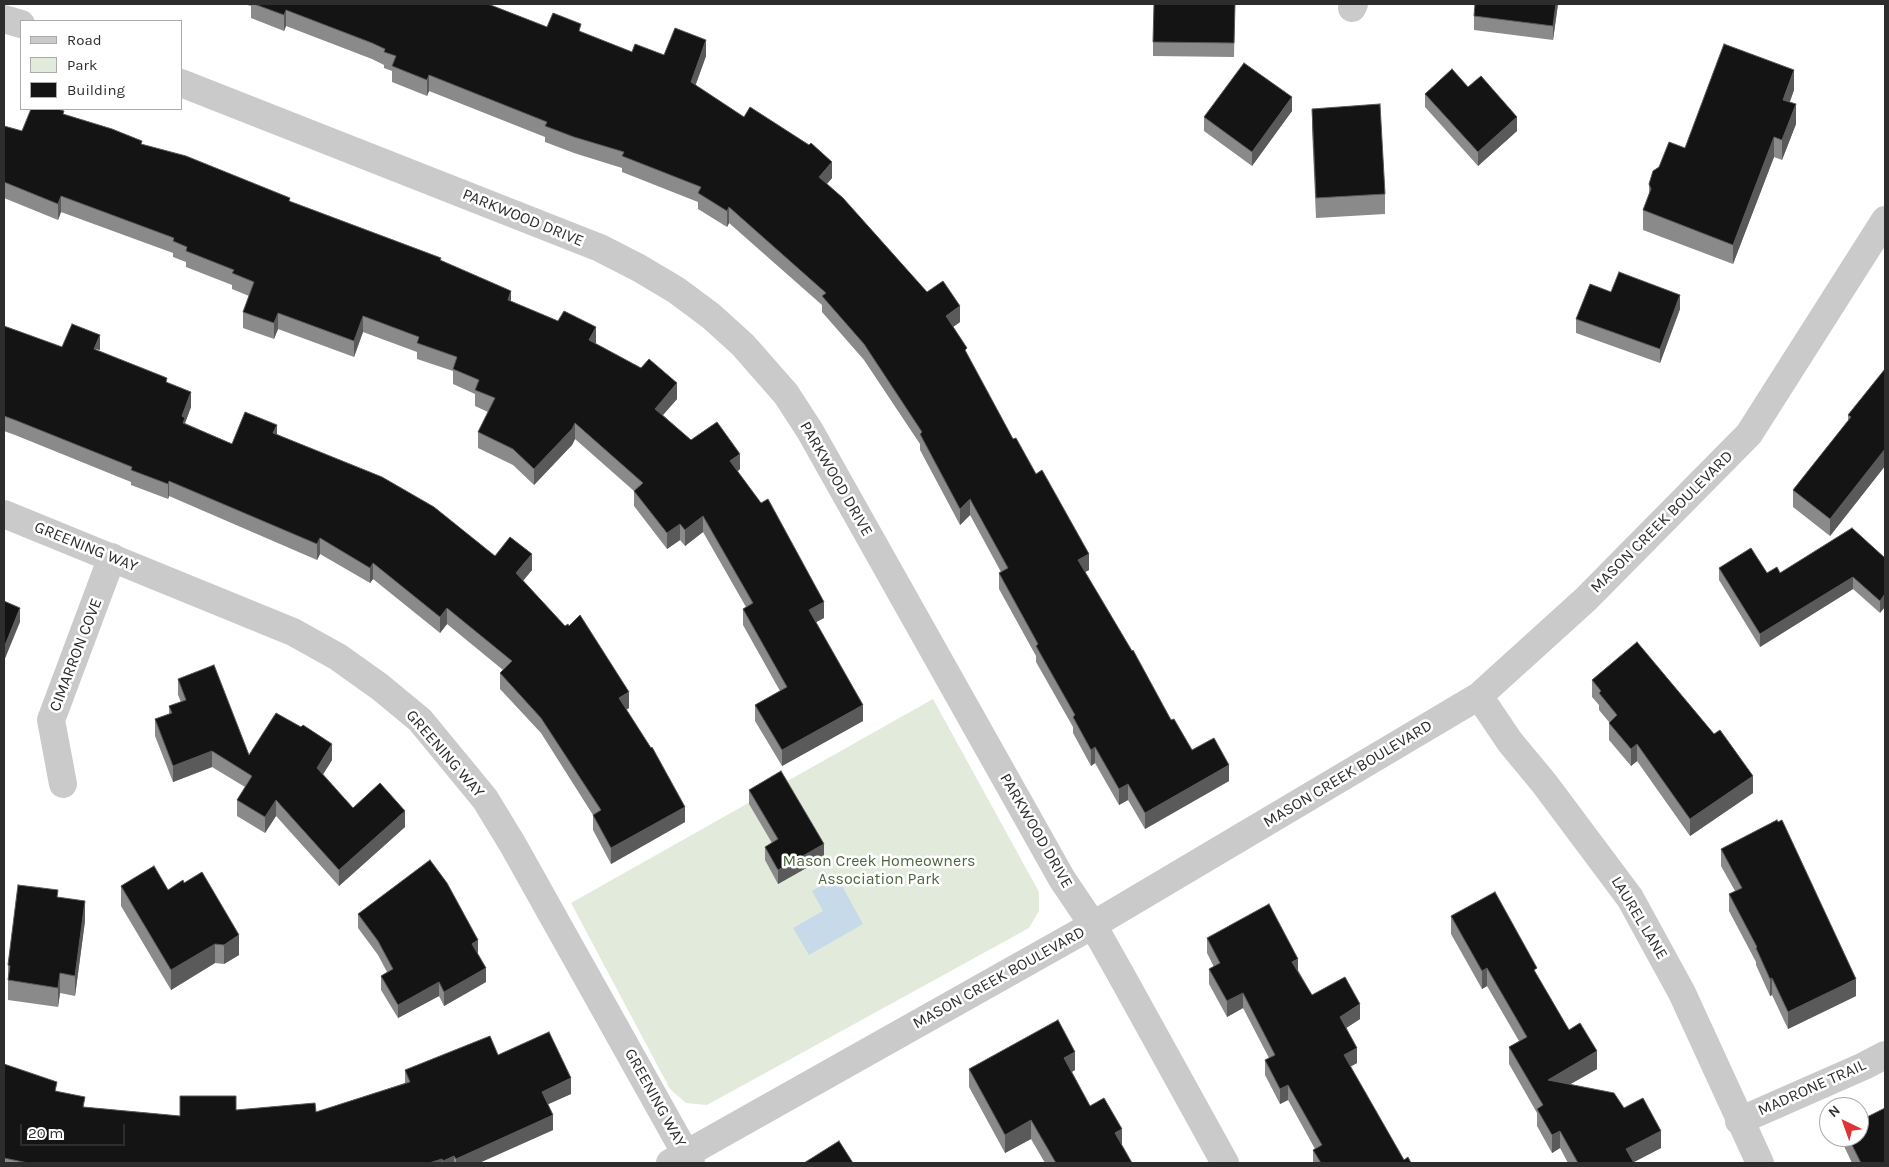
<!DOCTYPE html>
<style>
body{margin:0}
#map{position:relative;width:1889px;height:1167px;overflow:hidden;background:#fff;font-family:Karla,sans-serif}
canvas{display:block}
.frame{position:absolute;inset:0;border:5px solid #2d2d2d;pointer-events:none}
.legend{position:absolute;left:20px;top:20px;width:162px;height:90px;box-sizing:border-box;background:#fff;border:1px solid #ababab;margin:0;padding:6px 9px;list-style:none;font-size:15px;color:#2d2d2d}
.legend li{display:flex;align-items:center;gap:10px;height:25px}
.legend b{width:25px;border:1px solid #ababab}
.north{position:absolute;left:1819px;top:1097px;width:50px;height:50px;box-sizing:border-box;background:#fff;border:1px solid #ababab;border-radius:50%;rotate:318deg;font-size:14px;font-weight:700;line-height:20px;text-align:center;color:#2d2d2d}
.north::after{content:'';display:block;margin:auto;width:18px;height:22px;background:#e03334;clip-path:polygon(50% 0,100% 100%,50% 72%,0 100%)}
.scale{position:absolute;left:20px;top:1124px;width:105px;height:22px;box-sizing:border-box;border:2px solid #2d2d2d;border-top:0;padding-left:6px;font-size:15px;line-height:18px;white-space:nowrap;color:#2d2d2d;-webkit-text-stroke:4px #fff;paint-order:stroke}
</style>
<div id="map">
<canvas width="1889" height="1167"></canvas>
<div class="frame"></div>
<ul class="legend">
<li><b style="height:6px;background:#cacaca"></b>Road</li>
<li><b style="height:14px;background:#e2eadb"></b>Park</li>
<li><b style="height:14px;background:#141414"></b>Building</li>
</ul>
<div class="north">N</div>
<div class="scale">20 m</div>
</div>
<script>
const c = document.querySelector('canvas').getContext('2d');
c.lineJoin = 'round';
function fill(path, color) { c.fillStyle = color; c.fill(path, 'evenodd'); }
const toPath = rows => new Path2D(rows.map(r => 'M' + r).join(''));
function trace(path, color, width, dash) { c.strokeStyle = color; c.lineWidth = width; c.lineCap = dash ? 'butt' : 'round'; c.setLineDash(dash || []); c.stroke(path); }
function label(font, color, halo, rows, align = 'center') {
  c.font = font + ' Karla,sans-serif'; c.lineWidth = 5; c.setLineDash([]); c.textBaseline = 'middle'; c.strokeStyle = halo; c.fillStyle = color; for (const [text, x, y, turn = 0] of rows) {
    c.save(); c.translate(x, y); c.rotate((+turn || 0) * Math.PI / 180); c.textAlign = isNaN(turn) ? turn : align; if (halo) c.strokeText(text, 0, 0); c.fillText(text, 0, 0); c.restore();
  }
}
const green = toPath([
 [933,699,1039,892,1039,911,1029,928,707,1105,686,1103,670,1089,571,903]
]);
const water = toPath([
 [837,877,863,924,809,955,793,928,823,911,812,891]
]);
const street = toPath([
 [1352,8,1354,4],
 [4,19,21,24],
 [181,83,600,248,639,268,676,290,711,316,743,345,786,394,810,431,1062,879,1093,925,1125,982,1225,1163],
 [4,514,293,632,338,657,380,687,420,720,485,799,513,845,691,1163],
 [1479,696,1510,742,1544,783,1630,898,1682,993,1760,1163],
 [63,784,51,720,112,557],
 [1739,1121,1864,1066,1885,1055],
 [670,1163,1093,925,1479,696,1586,599,1749,434,1885,220]
]);
const wall = toPath([
 [244,4,488,4,547,27,581,32,632,52,664,55,706,56,695,86,832,178,827,184,927,292,960,322,953,327,967,355,1013,439,1089,570,1085,572,1171,720,1192,750,1229,781,1145,829,1128,800,1119,805,1095,763,1091,766,1073,733,1073,727,1036,662,1036,656,999,589,999,573,1001,572,970,515,960,525,920,450,920,444,864,360,822,312,822,305,729,223,727,227,698,209,698,202,622,172,622,168,574,153,545,142,545,137,429,91,427,96,392,82,392,71,384,68,384,65,372,59,286,26,284,31,251,18,251,6],
 [1235,4,1234,57,1153,56,1153,42],
 [1558,4,1553,40,1474,30,1474,16],
 [1468,87,1517,131,1478,166,1425,107,1425,94],
 [1794,90,1790,102,1796,124,1782,160,1774,157,1733,264,1643,230,1643,210,1649,194,1649,184,1685,148],
 [1312,109,1385,194,1385,214,1316,218,1312,129],
 [1292,111,1252,166,1204,131,1204,117],
 [64,115,441,261,511,301,596,343,595,344,677,399,663,415,691,440,740,469,737,472,824,618,816,622,863,721,782,766,755,721,755,705,780,691,743,625,743,609,746,607,703,532,685,546,680,540,667,549,634,506,634,491,575,439,572,445,534,485,513,465,478,448,478,432,488,412,475,406,475,394,453,384,453,371,417,359,417,352,363,332,354,357,278,329,274,339,243,328,243,312,249,296,232,289,232,285,186,267,186,262,173,257,173,253,61,212,58,220,4,198,4,126,22,131],
 [1611,292,1680,309,1660,363,1576,333,1576,319],
 [4,326,62,347,100,351,167,382,191,407,185,423,232,444,277,434,495,556,532,570,523,581,629,708,626,710,685,822,611,864,593,830,593,815,541,733,500,689,500,673,503,670,447,624,440,633,373,579,370,583,320,554,317,560,169,496,168,499,131,485,131,482,15,435,4,431],
 [1885,369,1885,466,1830,536,1793,507,1793,490,1848,421,1848,415],
 [1885,558,1880,613,1853,589,1760,647,1719,580,1719,568,1767,573,1780,573],
 [178,679,249,755,332,760,323,774,353,808,405,827,339,886,276,816,265,833,237,816,237,800,245,787,212,767,173,782,155,736,155,719,169,714,169,706,181,702,178,695],
 [1592,680,1753,793,1690,836,1637,761,1631,766,1609,740,1609,722,1599,710,1599,705,1592,697],
 [749,790,824,858,778,884,765,860,765,847,772,843,749,804],
 [1721,849,1856,996,1788,1029,1772,995,1770,996,1756,965,1756,962,1729,911,1729,894,1735,891,1721,866],
 [121,886,168,890,239,955,224,964,215,963,171,990,121,906],
 [58,898,85,921,75,996,60,993,58,1007,8,1000,8,965],
 [358,914,478,953,478,954,486,982,444,1006,439,996,398,1018,381,990,381,976,387,972,378,955,358,928],
 [1451,916,1537,975,1569,1030,1597,1069,1570,1084,1624,1108,1661,1148,1634,1162,1634,1163,1568,1163,1560,1148,1552,1153,1537,1126,1537,1113,1509,1064,1509,1047,1519,1041,1487,986,1482,989,1451,934],
 [1207,938,1298,970,1312,995,1360,1019,1346,1028,1357,1063,1350,1067,1404,1160,1411,1163,1313,1163,1313,1150,1315,1149,1288,1100,1280,1104,1265,1075,1265,1060,1269,1058,1243,1008,1227,1017,1209,984,1209,969,1214,967,1207,953],
 [498,1055,571,1094,548,1104,553,1130,479,1163,4,1163,4,1064,57,1091,85,1107,180,1116,236,1110,316,1112,405,1083,405,1070],
 [969,1069,1075,1070,1072,1072,1090,1106,1122,1146,1132,1163,1045,1163,1031,1139,1005,1153,969,1087],
 [1844,1137,1859,1137,1885,1163,1852,1163,1844,1146]
]);
const shadedWall = toPath([
 [1556,4,1558,4,1553,40,1553,26],
 [286,10,286,26,284,31,284,15],
 [706,40,706,56,691,98,691,82],
 [1794,70,1794,90,1783,119,1783,100],
 [429,75,429,91,427,96,427,80],
 [1292,97,1292,111,1252,166,1252,152],
 [1796,104,1796,124,1782,160,1782,140],
 [1517,117,1517,131,1478,166,1478,152],
 [1774,137,1774,157,1733,264,1733,245],
 [832,162,832,178,819,193,819,177],
 [61,196,61,212,58,220,58,204],
 [729,207,729,223,727,227,727,211],
 [511,291,511,307,508,300],
 [1680,295,1680,309,1660,363,1660,349],
 [960,306,960,322,946,332,946,316],
 [278,313,278,329,274,339,274,323],
 [363,316,363,332,354,357,354,341],
 [596,327,596,343,589,356,589,340],
 [100,335,100,350,94,349],
 [677,383,677,399,655,424,655,409],
 [191,392,191,407,185,423,185,433,182,416],
 [575,423,575,439,572,445,534,485,534,469],
 [277,425,277,440,273,433],
 [1885,449,1885,466,1830,536,1830,519],
 [740,454,740,469,730,477,730,461],
 [169,481,169,496,168,499,168,484],
 [970,499,970,515,960,525,960,509],
 [703,516,703,532,685,546,685,530],
 [680,524,680,540,667,549,667,533],
 [320,538,320,554,317,560,317,544],
 [532,554,532,570,516,589,516,573],
 [1089,554,1089,570,1078,576,1078,560],
 [373,563,373,579,370,583,370,568],
 [1853,577,1853,589,1760,647,1760,634],
 [1885,594,1885,607,1880,613,1880,601],
 [824,602,824,618,809,626,809,610],
 [20,608,20,622,4,661,4,648],
 [447,608,447,624,440,633,440,617],
 [629,692,629,708,619,714,619,698],
 [863,705,863,721,782,766,782,750],
 [332,744,332,760,317,784,317,768],
 [1637,744,1637,761,1631,766,1631,749],
 [1095,747,1095,763,1091,766,1091,750],
 [212,751,212,767,173,782,173,766],
 [1229,765,1229,781,1145,829,1145,813],
 [1753,776,1753,793,1690,836,1690,819],
 [1128,784,1128,800,1119,805,1119,789],
 [276,800,276,816,265,833,265,817],
 [685,807,685,822,611,864,611,848],
 [405,811,405,827,339,886,339,870],
 [824,844,824,858,778,884,778,870],
 [85,901,85,921,75,996,75,976],
 [239,935,239,955,224,964,224,945],
 [478,940,478,953,472,957,472,944],
 [215,944,215,963,171,990,171,970],
 [1298,959,1298,974,1292,962],
 [486,968,486,982,444,1006,444,992],
 [1487,968,1487,986,1482,989,1482,971],
 [60,973,60,993,58,1007,58,988],
 [1772,978,1772,995,1770,996,1770,979],
 [1856,979,1856,996,1788,1029,1788,1012],
 [439,982,439,996,398,1018,398,1005],
 [1243,993,1243,1008,1227,1017,1227,1001],
 [1360,1004,1360,1019,1340,1032,1340,1017],
 [1357,1048,1357,1063,1344,1070,1344,1055],
 [1597,1051,1597,1069,1548,1097,1548,1080],
 [1075,1052,1075,1070,1064,1076,1064,1058],
 [571,1078,571,1094,542,1107,542,1092],
 [1288,1085,1288,1100,1280,1104,1280,1089],
 [553,1115,553,1130,479,1163,456,1163,456,1159],
 [1031,1120,1031,1139,1005,1153,1005,1135],
 [1122,1129,1122,1147,1115,1133],
 [1560,1131,1560,1148,1552,1153,1552,1135],
 [1661,1131,1661,1148,1632,1163,1626,1149],
 [454,1156,454,1163,443,1163,443,1161],
 [442,1159,442,1163,429,1163]
]);
const building = toPath([
 [254,4,488,4,547,27,553,13,581,24,579,31,632,52,635,44,664,55,675,28,706,40,691,82,744,117,750,107,809,145,811,143,832,162,819,177,843,198,927,292,943,281,960,306,946,316,967,348,965,350,1013,439,1016,438,1036,474,1042,470,1089,554,1078,560,1132,651,1133,650,1171,720,1174,719,1192,750,1214,738,1229,765,1145,813,1128,784,1119,789,1095,747,1091,750,1073,717,1075,715,1036,646,1038,644,999,573,1008,568,970,499,960,509,920,434,922,432,864,344,822,296,826,293,729,207,727,211,698,193,701,187,622,156,624,152,574,137,545,126,547,122,429,75,427,80,392,66,396,56,384,52,385,49,372,43,286,10,284,15,254,4],
 [1154,4,1235,4,1234,43,1153,42,1154,4],
 [1475,4,1556,4,1553,26,1474,16,1475,4],
 [1724,44,1794,70,1783,100,1796,104,1782,140,1774,137,1733,245,1643,210,1651,189,1649,184,1653,171,1659,167,1669,142,1685,148,1724,44],
 [1244,63,1292,97,1252,152,1204,117,1244,63],
 [1452,69,1468,87,1481,76,1517,117,1478,152,1425,94,1452,69],
 [1380,104,1385,194,1316,198,1312,109,1380,104],
 [31,109,58,109,64,111,63,114,112,129,142,141,141,144,186,156,290,198,289,201,441,258,440,260,511,291,508,300,558,321,564,311,596,327,589,340,641,368,649,359,677,383,655,409,691,440,717,422,740,454,730,461,761,503,768,499,824,602,809,610,863,705,782,750,755,705,787,687,743,609,753,603,703,516,685,530,680,524,667,533,634,491,643,483,575,423,572,429,534,469,513,449,478,432,495,398,475,390,479,380,453,369,457,357,417,343,419,337,363,316,354,341,278,313,274,323,243,312,254,282,232,273,234,270,186,251,187,247,173,241,174,238,61,196,58,204,4,182,4,126,22,131,31,109],
 [1619,272,1680,295,1660,349,1576,319,1590,284,1611,292,1619,272],
 [72,324,100,335,94,349,167,378,166,382,191,392,182,416,185,418,183,423,232,444,245,412,277,425,273,433,382,477,434,507,495,556,510,537,532,554,516,573,565,626,568,624,569,626,580,615,629,692,619,698,651,748,652,747,685,807,611,848,593,815,601,810,541,718,500,673,512,661,447,608,440,617,373,563,370,568,320,538,317,544,169,481,168,484,131,470,132,467,15,420,4,416,4,326,62,347,72,324],
 [1885,369,1885,449,1830,519,1793,490,1851,417,1848,415,1885,369],
 [1852,528,1885,558,1885,594,1880,601,1853,577,1760,634,1719,568,1751,548,1767,573,1777,567,1780,573,1852,528],
 [4,601,20,608,4,648,4,601],
 [1637,642,1714,734,1720,730,1753,776,1690,819,1637,744,1631,749,1609,723,1617,715,1599,693,1601,691,1592,680,1637,642],
 [214,665,249,755,276,713,301,727,303,725,332,744,317,768,353,808,380,783,405,811,339,870,276,800,265,817,237,800,252,776,212,751,173,766,155,719,172,713,169,706,186,700,178,679,214,665],
 [781,771,824,844,778,870,765,847,778,839,749,790,781,771],
 [1777,820,1778,822,1782,820,1856,979,1788,1012,1772,978,1770,979,1756,948,1757,947,1729,894,1742,888,1721,849,1777,820],
 [430,860,447,883,478,940,472,944,486,968,444,992,439,982,398,1005,381,976,393,969,378,941,358,914,430,860],
 [154,866,168,890,183,880,184,883,202,872,239,935,224,945,215,944,171,970,121,886,154,866],
 [18,885,58,890,57,897,85,901,75,976,60,973,58,988,8,980,10,966,8,965,18,885],
 [1495,892,1537,968,1534,970,1569,1030,1580,1023,1597,1051,1548,1080,1614,1093,1624,1108,1643,1098,1661,1131,1626,1149,1634,1163,1578,1163,1560,1131,1552,1135,1537,1109,1543,1105,1509,1047,1527,1037,1487,968,1482,971,1451,916,1495,892],
 [1269,904,1298,959,1292,962,1312,995,1345,977,1360,1004,1340,1017,1357,1048,1344,1055,1404,1160,1408,1157,1411,1163,1321,1163,1313,1150,1322,1145,1288,1085,1280,1089,1265,1060,1275,1055,1243,993,1227,1001,1209,969,1220,963,1207,938,1269,904],
 [1058,1020,1075,1052,1064,1058,1090,1106,1104,1098,1122,1129,1115,1133,1132,1163,1056,1163,1031,1120,1005,1135,969,1069,1058,1020],
 [549,1032,571,1078,542,1092,553,1115,456,1159,454,1156,443,1161,442,1159,429,1163,28,1163,4,1158,4,1064,57,1082,55,1091,85,1097,83,1107,180,1116,180,1096,236,1096,236,1110,315,1103,316,1112,410,1082,405,1070,490,1036,498,1055,549,1032],
 [1885,1108,1885,1163,1861,1163,1848,1137,1859,1137,1859,1121,1885,1108],
 [839,1141,853,1163,804,1163,839,1141]
]);
const streetNames = [
 ["PARKWOOD DRIVE",523,218,22],
 ["PARKWOOD DRIVE",836,479,60],
 ["MASON CREEK BOULEVARD",1662,522,-45],
 ["GREENING WAY",86,547,22],
 ["CIMARRON COVE",76,655,-69],
 ["GREENING WAY",445,754,49],
 ["MASON CREEK BOULEVARD",1348,774,-31],
 ["PARKWOOD DRIVE",1036,831,60],
 ["LAUREL LANE",1639,918,59],
 ["MASON CREEK BOULEVARD",999,978,-29],
 ["MADRONE TRAIL",1812,1088,-24],
 ["GREENING WAY",655,1098,61]
];
const parkNames = [
 ["Mason Creek Homeowners",879,861],
 ["Association Park",879,879]
];
fill(green, '#e2eadb');
fill(water, '#c7daea');
trace(street, '#cacaca', 28);
fill(wall, '#8a8a8a');
fill(shadedWall, '#5a5a5a');
fill(building, '#141414');
trace(building, '#5a5a5a', 1);
label('16px', '#2d2d2d', '#fff', streetNames);
label('16px', '#4d673c', '#fff', parkNames);
</script>
